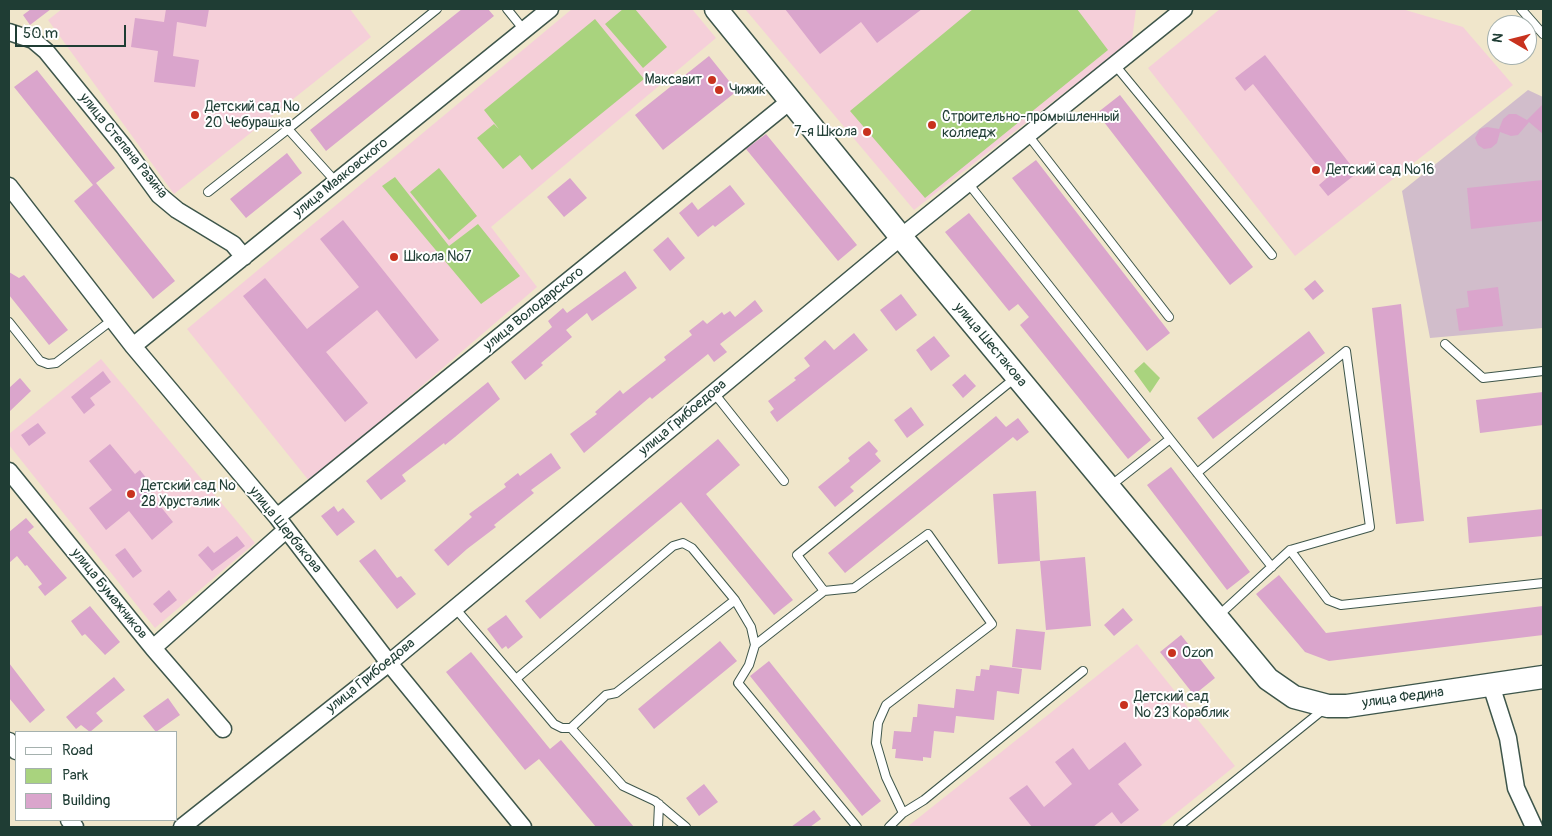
<!DOCTYPE html>
<meta charset="utf-8">
<style>
body{margin:0}
#map{position:relative;width:1552px;height:836px;overflow:hidden;background:#f0e6cb;font-family:Pangolin,sans-serif}
canvas{display:block}
.frame{position:absolute;inset:0;border:10px solid #1f3d34;pointer-events:none}
.legend{position:absolute;left:15px;top:731px;width:162px;height:90px;box-sizing:border-box;background:#fff;border:1px solid #a5b1ae;margin:0;padding:6px 9px;list-style:none;font-size:15px;color:#1f3d34}
.legend li{display:flex;align-items:center;gap:10px;height:25px}
.legend b{width:25px;border:1px solid #a5b1ae}
.north{position:absolute;left:1487px;top:15px;width:50px;height:50px;box-sizing:border-box;background:#fff;border:1px solid #a5b1ae;border-radius:50%;rotate:278deg;font-size:14px;font-weight:700;line-height:20px;text-align:center;color:#1f3d34}
.north::after{content:'';display:block;margin:auto;width:18px;height:22px;background:#c8321e;clip-path:polygon(50% 0,100% 100%,50% 72%,0 100%)}
.scale{position:absolute;left:15px;top:25px;width:111px;height:22px;box-sizing:border-box;border:2px solid #1f3d34;border-top:0;padding-left:6px;font-size:15px;line-height:18px;white-space:nowrap;color:#1f3d34;-webkit-text-stroke:4px #fff;paint-order:stroke}
</style>
<div id="map">
<canvas width="1552" height="836"></canvas>
<div class="frame"></div>
<ul class="legend">
<li><b style="height:6px;background:#fff"></b>Road</li>
<li><b style="height:14px;background:#a9d37e"></b>Park</li>
<li><b style="height:14px;background:#daa5cc"></b>Building</li>
</ul>
<div class="north">N</div>
<div class="scale">50 m</div>
</div>
<script>
const c = document.querySelector('canvas').getContext('2d');
c.lineJoin = 'round';
function fill(path, color) { c.fillStyle = color; c.fill(path, 'evenodd'); }
const toPath = rows => new Path2D(rows.map(r => 'M' + r).join(''));
function trace(path, color, width, dash) { c.strokeStyle = color; c.lineWidth = width; c.lineCap = dash ? 'butt' : 'round'; c.setLineDash(dash || []); c.stroke(path); }
function label(font, color, halo, rows, align = 'center') {
  c.font = font + ' Pangolin,sans-serif'; c.lineWidth = 4; c.setLineDash([]); c.textBaseline = 'middle'; c.strokeStyle = halo; c.fillStyle = color; for (const [text, x, y, turn = 0] of rows) {
    c.save(); c.translate(x, y); c.rotate((+turn || 0) * Math.PI / 180); c.textAlign = isNaN(turn) ? turn : align; if (halo) c.strokeText(text, 0, 0); c.fillText(text, 0, 0); c.restore();
  }
}
const built = toPath([
 [62,9,350,9,371,37,174,194,48,20],
 [572,9,692,9,716,38,491,227,537,287,310,482,187,329],
 [745,9,1136,9,1132,40,914,210],
 [1220,9,1402,9,1463,27,1513,85,1295,256,1148,68],
 [101,359,255,543,155,628,9,445,9,434],
 [1137,644,1235,766,1159,827,907,827]
]);
const industrial = toPath([
 [1528,90,1543,97,1543,328,1430,338,1402,191]
]);
const green = toPath([
 [623,9,635,9,667,47,643,68,605,24],
 [973,9,1077,9,1108,50,925,198,850,111],
 [595,19,644,79,532,170,520,155,503,169,477,138,494,124,499,129,484,110],
 [439,168,477,216,449,240,410,192],
 [395,177,449,246,478,224,520,276,481,304,382,186],
 [1144,362,1160,378,1150,393,1134,371]
]);
const building = toPath([
 [31,9,51,9,30,25,23,15],
 [166,9,209,9,206,27,177,22,173,56,199,60,195,87,154,82,158,51,131,47,135,18,164,22],
 [462,9,488,9,494,16,326,151,310,130],
 [785,9,922,9,877,43,861,22,820,54],
 [1265,55,1357,173,1328,196,1319,185,1327,178,1253,84,1245,91,1235,78],
 [709,56,737,91,663,150,635,115],
 [37,70,115,168,96,183,175,281,153,299,74,201,93,185,14,87],
 [1120,95,1253,267,1230,285,1097,113],
 [1543,104,1543,134,1529,122,1518,135,1511,136,1500,132,1497,143,1491,148,1484,149,1478,145,1475,138,1480,129,1487,127,1499,129,1503,119,1509,114,1516,114,1527,120],
 [766,134,857,245,838,261,746,149],
 [287,153,302,173,246,218,230,199],
 [1036,160,1170,333,1147,351,1012,178],
 [570,178,587,198,564,217,547,197],
 [1543,180,1543,221,1471,229,1467,188],
 [730,185,745,204,715,227,713,225,698,237,679,213,692,202,698,210],
 [969,213,1151,440,1128,459,1020,325,1029,317,1018,304,1009,311,945,232],
 [343,220,439,340,416,359,377,310,326,352,368,403,345,422,243,296,265,278,307,329,359,287,320,239],
 [668,237,685,258,670,271,653,250],
 [625,271,637,288,592,321,587,313,566,330,572,337,541,363,543,365,525,380,511,362,552,327,548,321,563,308,567,313],
 [9,272,19,278,24,275,68,330,49,345,9,295],
 [1315,280,1324,291,1313,300,1304,289],
 [1498,287,1503,326,1459,331,1456,309,1469,307,1467,291],
 [901,294,917,315,896,331,880,310],
 [755,300,763,311,720,344,727,352,714,362,708,354,652,399,650,397,584,453,570,434,597,414,595,412,620,390,623,394,666,360,664,357,692,335,689,331,703,320,707,324,722,312,724,315,730,311,735,317],
 [1401,304,1424,521,1396,524,1372,308],
 [1309,331,1325,353,1213,439,1197,418],
 [854,333,868,350,777,422,770,412,774,409,768,401,796,380,794,378,810,366,804,358,825,340,834,350],
 [934,336,950,356,931,371,916,350],
 [103,371,111,382,90,398,95,405,84,414,71,397],
 [965,374,976,386,963,398,952,385],
 [20,378,31,391,9,412,9,388],
 [488,382,500,399,455,437,445,445,444,443,402,475,406,481,381,500,366,481],
 [1543,392,1543,425,1480,433,1476,400],
 [911,407,924,425,907,438,894,420],
 [996,416,1006,427,1018,418,1029,432,1017,441,1013,437,845,573,828,553],
 [38,423,46,433,29,446,21,435],
 [718,439,740,465,706,494,793,600,774,615,681,502,540,619,525,601],
 [869,441,878,451,875,454,881,461,850,487,854,491,835,507,818,487,850,461,848,458],
 [110,444,135,474,140,470,154,488,149,492,173,522,152,540,129,511,106,530,89,508,112,490,89,461],
 [551,453,561,468,531,490,534,493,494,525,496,527,467,549,448,566,434,550,472,517,469,514,506,487,504,484,518,473,520,476],
 [1171,467,1250,572,1227,590,1147,485],
 [1036,491,1040,561,998,564,993,494],
 [334,506,338,512,343,508,355,522,337,536,321,516],
 [1543,509,1543,536,1469,543,1467,517],
 [26,518,34,527,28,532,67,578,45,596,38,587,42,584,27,565,25,566,17,556,9,563,9,532],
 [237,536,245,546,212,571,198,555,208,546,214,553],
 [125,548,142,571,133,578,115,555],
 [375,549,397,578,401,576,416,594,397,609,359,561],
 [1085,557,1091,626,1046,630,1040,561],
 [1279,575,1326,633,1543,606,1543,635,1329,661,1305,652,1256,594],
 [169,590,177,600,161,613,153,604],
 [90,606,120,642,105,655,85,634,82,636,71,621],
 [1123,608,1133,620,1114,636,1104,625],
 [506,615,523,637,508,649,506,646,502,649,487,629],
 [1016,629,1045,632,1041,670,1012,667],
 [1181,635,1215,678,1194,695,1160,652],
 [720,641,737,661,654,729,638,709],
 [471,652,550,749,561,740,634,827,596,827,539,759,525,770,446,672],
 [769,661,881,801,862,816,750,676],
 [9,663,45,710,30,723,9,698],
 [990,665,1022,669,1019,694,997,691,994,720,956,716,954,733,934,731,931,758,923,757,923,761,895,758,896,749,892,749,894,731,911,732,913,717,917,717,918,704,954,708,956,689,974,691,976,676,980,676,981,669,989,670],
 [114,677,125,690,96,713,103,721,90,732,81,725,76,729,66,717],
 [168,698,180,715,156,732,143,716],
 [1125,742,1142,765,1118,784,1139,810,1121,824,1112,812,1093,827,1032,827,1009,798,1027,785,1044,807,1072,784,1055,762,1073,748,1089,770],
 [704,784,718,802,699,816,686,798],
 [814,810,821,819,810,827,791,827]
]);
const service = toPath([
 [507,9,524,30],
 [1521,9,1543,34],
 [1115,65,1272,255],
 [1028,135,1169,317],
 [336,182,288,129,437,9],
 [968,183,1170,439,1109,487],
 [208,192,288,129],
 [9,322,40,361,48,364,56,363,112,320],
 [1445,344,1483,378,1543,371],
 [714,393,784,481],
 [1170,439,1272,567],
 [1197,473,1346,351,1370,527,1290,550],
 [824,591,854,588,928,534,992,624,886,705,878,723,876,743,886,777,903,813,889,827],
 [455,608,516,679,673,546,683,543,692,548,735,600,751,627,755,645,749,665,738,683,857,827],
 [1218,616,1290,550,1328,600,1341,605,1543,583],
 [755,645,824,591,797,555,1015,378],
 [516,679,554,724,562,728,571,728,606,695,616,693,735,600],
 [571,728,623,786,655,801,686,827],
 [903,813,924,800,1083,671],
 [658,827,659,804],
 [1178,827,1324,709]
]);
const minor = toPath([
 [9,32,33,40,46,51,124,147,159,195,177,210,233,244,244,257],
 [9,186,133,346,277,517,389,663,523,827],
 [133,346,550,9],
 [9,471,153,648,286,530],
 [277,517,790,101],
 [153,648,223,729],
 [1491,685,1508,738,1516,788,1534,827],
 [9,741,16,751],
 [69,820,75,827],
 [182,827,389,663,901,237,1184,9]
]);
const secondary = toPath([
 [716,9,901,237,1268,679,1294,697,1328,706,1347,706,1543,677]
]);
const markers = [
 [712,80,5,"#c8321e"],
 [719,90,5,"#c8321e"],
 [195,115,5,"#c8321e"],
 [932,125,5,"#c8321e"],
 [867,132,5,"#c8321e"],
 [1316,170,5,"#c8321e"],
 [394,257,5,"#c8321e"],
 [131,494,5,"#c8321e"],
 [1172,653,5,"#c8321e"],
 [1124,705,5,"#c8321e"]
];
const poiNames = [
 ["Максавит",702,80,"right"],
 ["Чижик",729,90],
 ["Детский сад №",205,107],
 ["20 Чебурашка",205,123],
 ["Строительно-промышленный",942,117],
 ["колледж",942,133],
 ["7-я Школа",857,132,"right"],
 ["Детский сад №16",1326,170],
 ["Школа №7",404,257],
 ["Детский сад №",141,486],
 ["28 Хрусталик",141,502],
 ["Ozon",1182,653],
 ["Детский сад",1134,697],
 ["№ 23 Кораблик",1134,713]
];
const streetNames = [
 ["улица Степана Разина",123,146,51],
 ["улица Маяковского",341,178,-39],
 ["улица Володарского",534,309,-39],
 ["улица Шестакова",990,345,50],
 ["улица Грибоедова",683,418,-40],
 ["улица Щербакова",285,530,51],
 ["улица Бумажников",109,594,51],
 ["улица Грибоедова",371,676,-39],
 ["улица Федина",1403,698,-8]
];
fill(built, '#f5cfd9');
fill(industrial, '#d1bdcb');
fill(green, '#a9d37e');
fill(building, '#daa5cc');
trace(service, '#3e564b', 10);
trace(minor, '#3e564b', 19);
trace(secondary, '#3e564b', 25);
trace(service, '#fff', 8);
trace(minor, '#fff', 16);
trace(secondary, '#fff', 22);
for (const [x, y, r, color] of markers) { const dot = new Path2D(); dot.arc(x, y, r, 0, 2 * Math.PI); c.fillStyle = color; c.fill(dot); trace(dot, '#fff', 2); }
label('14px', '#1f3d34', '#fff', poiNames, 'left');
label('14px', '#1f3d34', '#fff', streetNames);
</script>
